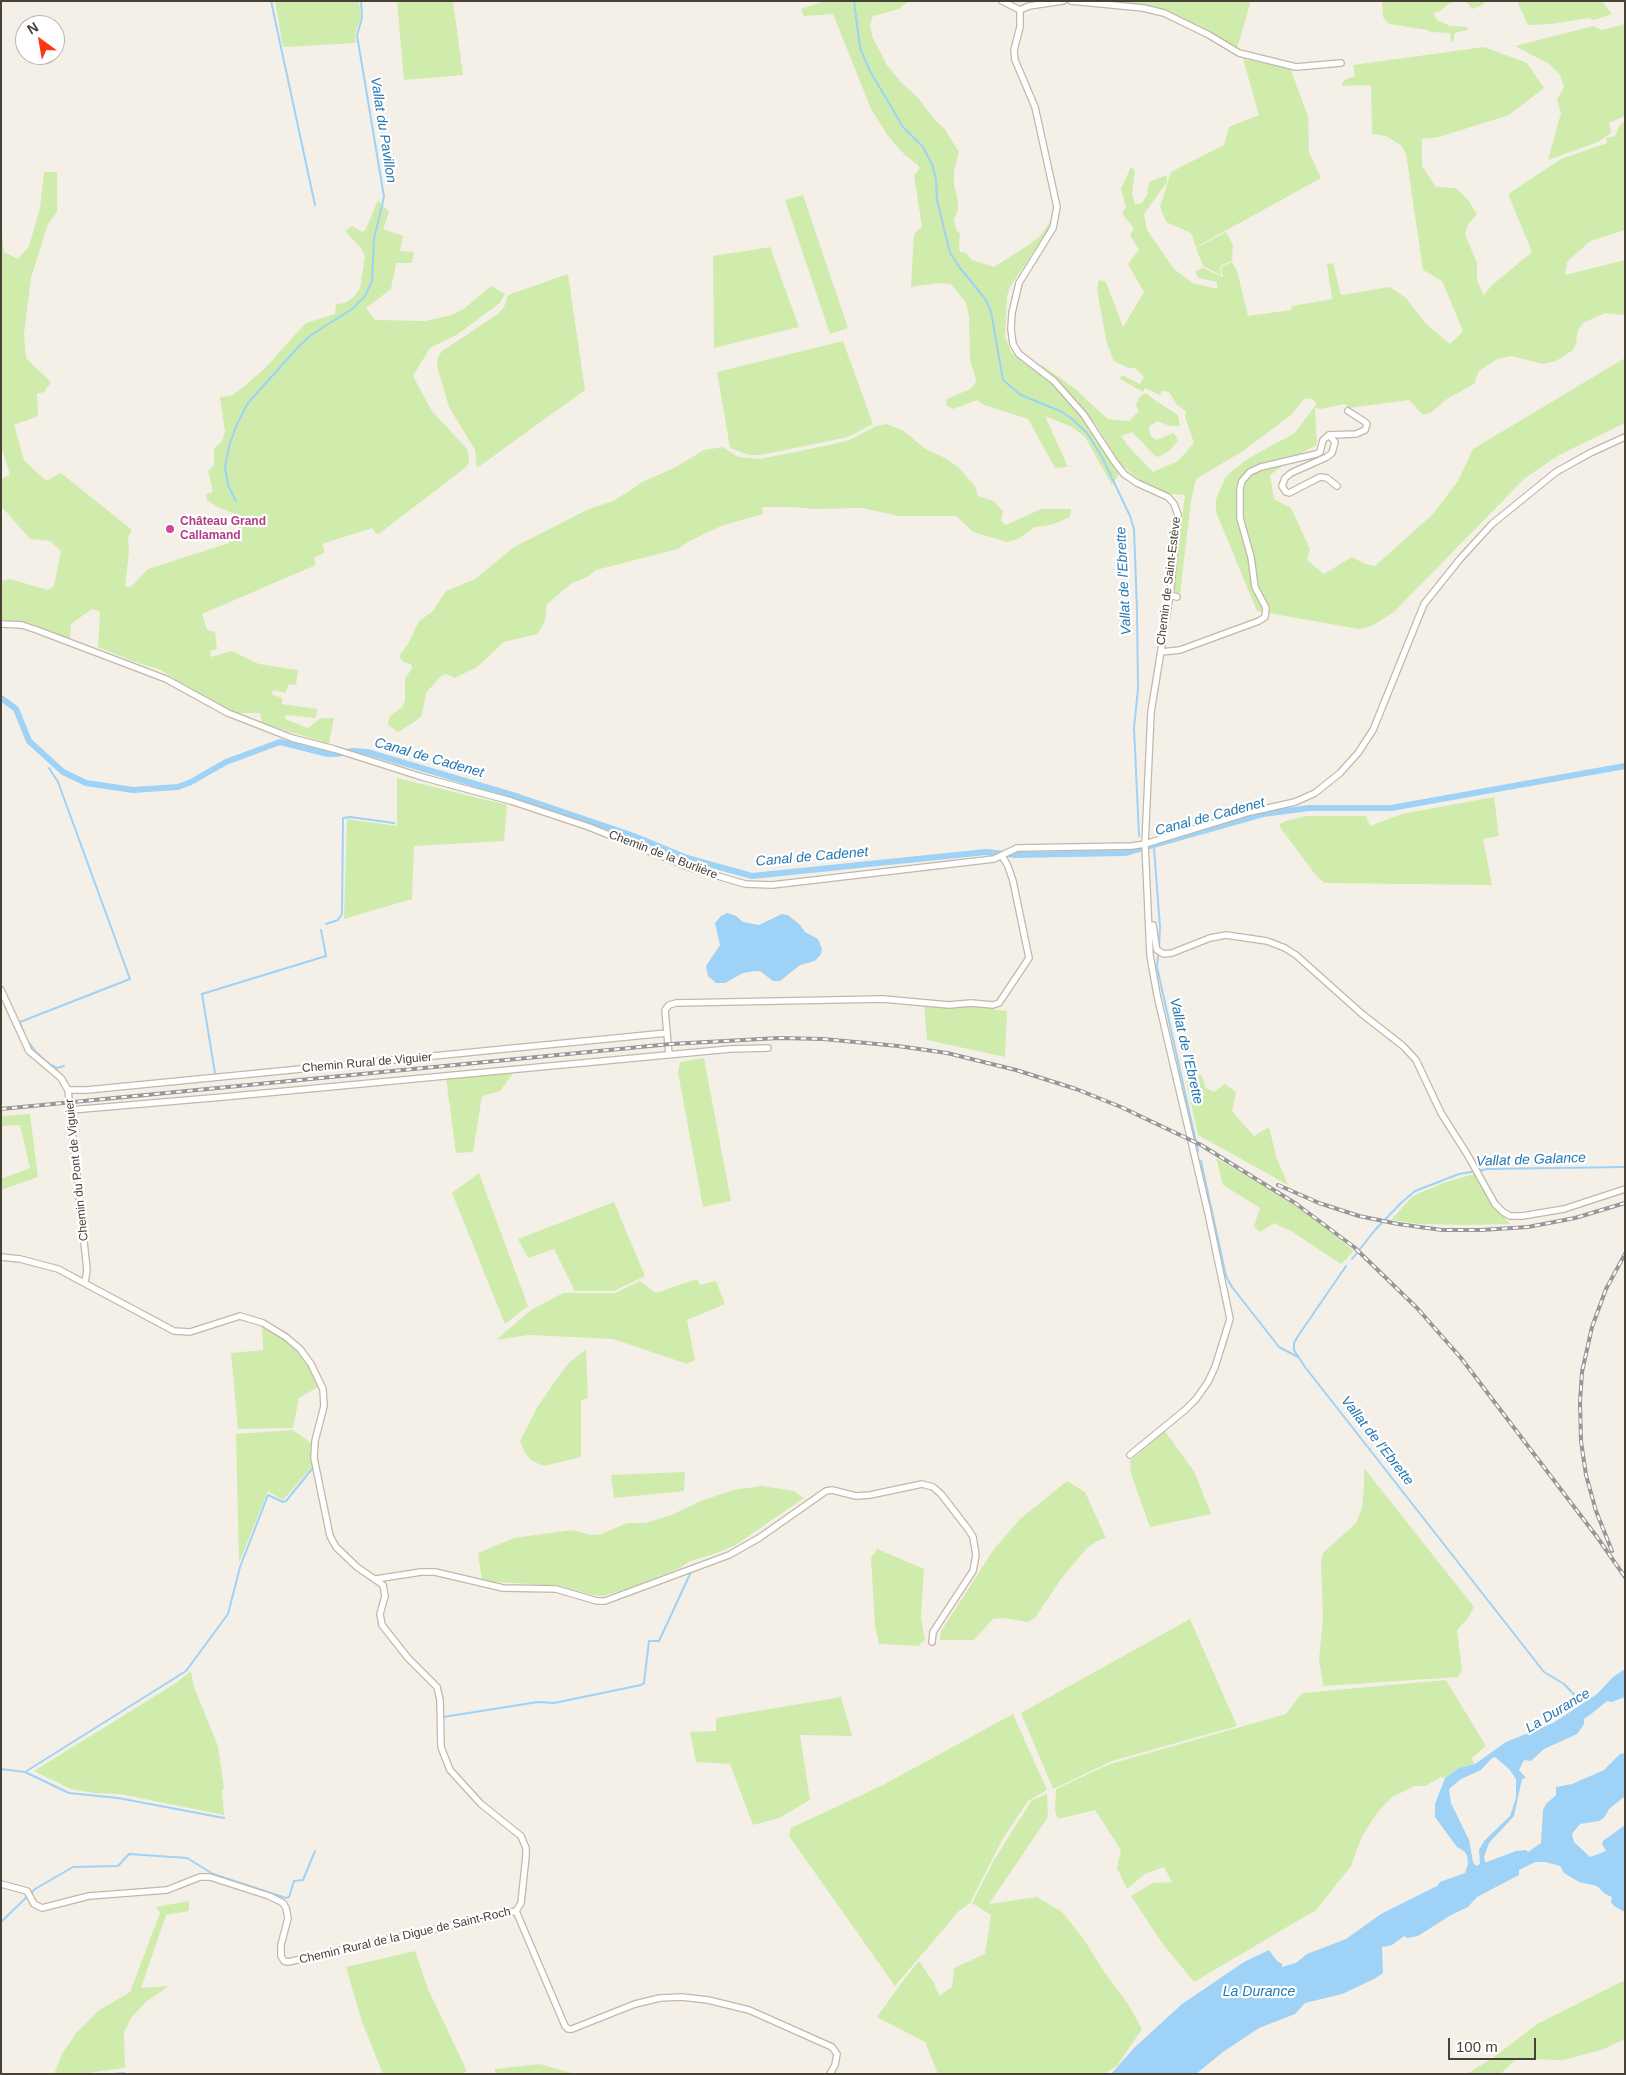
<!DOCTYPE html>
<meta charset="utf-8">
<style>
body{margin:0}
#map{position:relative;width:1626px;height:2075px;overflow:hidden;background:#f5f0e7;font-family:Helvetica,sans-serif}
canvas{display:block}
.frame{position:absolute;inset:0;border:2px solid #484135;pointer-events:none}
.north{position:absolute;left:15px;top:15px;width:50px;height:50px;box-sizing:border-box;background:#fff;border:1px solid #b6b3ae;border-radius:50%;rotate:328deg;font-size:14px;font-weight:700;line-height:20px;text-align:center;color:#484135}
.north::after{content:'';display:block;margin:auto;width:18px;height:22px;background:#ff3613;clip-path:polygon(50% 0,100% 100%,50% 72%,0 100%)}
.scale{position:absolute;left:1448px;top:2038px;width:88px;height:22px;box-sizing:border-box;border:2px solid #484135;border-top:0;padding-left:6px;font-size:15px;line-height:18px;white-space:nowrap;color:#484135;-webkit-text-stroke:4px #fff;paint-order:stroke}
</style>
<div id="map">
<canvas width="1626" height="2075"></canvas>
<div class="frame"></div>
<div class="north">N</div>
<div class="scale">100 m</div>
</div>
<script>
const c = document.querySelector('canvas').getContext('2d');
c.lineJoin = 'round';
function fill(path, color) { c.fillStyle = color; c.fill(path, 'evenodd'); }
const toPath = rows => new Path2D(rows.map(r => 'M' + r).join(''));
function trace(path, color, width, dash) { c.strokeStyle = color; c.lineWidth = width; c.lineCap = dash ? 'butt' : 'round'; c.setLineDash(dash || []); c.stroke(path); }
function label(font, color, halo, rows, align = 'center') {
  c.font = font + ' Helvetica,sans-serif'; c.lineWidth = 4.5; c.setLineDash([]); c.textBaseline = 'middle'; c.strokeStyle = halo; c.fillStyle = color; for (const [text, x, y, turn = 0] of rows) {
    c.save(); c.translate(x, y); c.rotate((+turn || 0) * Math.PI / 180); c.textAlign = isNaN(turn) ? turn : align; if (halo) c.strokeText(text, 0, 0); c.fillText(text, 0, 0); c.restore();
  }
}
const green = toPath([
 [275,1,359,1,361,17,355,34,356,43,283,47],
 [397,1,453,1,463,75,404,80],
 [825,1,909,1,899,9,873,16,870,25,872,36,887,65,901,82,919,99,934,119,944,128,959,152,954,171,954,184,958,202,958,210,954,220,956,229,960,234,959,247,960,252,966,253,972,260,994,267,1030,244,1040,236,1050,222,1052,224,1010,287,1007,296,1005,337,1012,353,1021,361,1045,376,1068,397,1091,426,1120,473,1112,485,1085,437,1072,427,1045,416,1068,467,1055,468,1028,419,984,405,977,400,953,409,946,405,947,399,970,389,975,384,976,379,970,360,969,317,966,303,951,284,937,283,911,287,914,234,922,227,914,175,919,170,919,166,904,154,888,136,871,109,833,14,804,16,801,9],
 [1087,1,1251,1,1237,48,1159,10],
 [1382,1,1484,1,1484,4,1473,9,1465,1,1455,2,1448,4,1440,11,1433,13,1437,20,1450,26,1468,27,1467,30,1455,33,1453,43,1451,41,1450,33,1430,32,1427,30,1389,24,1383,17],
 [1517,1,1602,1,1612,14,1594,20,1589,18,1551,24,1528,25],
 [1625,24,1625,116,1609,123,1611,133,1598,142,1548,160,1561,113,1557,100,1564,87,1560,75,1549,64,1515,46,1593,26,1602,30],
 [1484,47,1527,63,1544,88,1509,115,1439,137,1422,139,1422,166,1436,187,1456,188,1468,200,1477,214,1469,223,1465,234,1477,263,1477,281,1484,295,1492,285,1532,252,1508,194,1561,159,1607,143,1606,138,1615,136,1620,125,1625,121,1625,230,1590,241,1567,262,1565,275,1625,260,1625,315,1605,313,1583,323,1579,329,1576,337,1577,342,1573,350,1556,361,1543,364,1512,356,1497,359,1479,371,1474,384,1447,399,1432,412,1423,415,1409,400,1348,408,1345,404,1320,409,1315,408,1317,445,1303,452,1270,475,1274,499,1291,508,1310,549,1307,560,1324,574,1352,557,1365,564,1375,566,1433,514,1458,481,1473,449,1625,358,1625,423,1559,455,1525,478,1394,612,1372,626,1359,629,1257,611,1216,512,1216,499,1225,478,1232,471,1249,458,1295,433,1317,403,1310,398,1304,399,1291,415,1243,451,1196,479,1191,501,1180,594,1172,592,1185,495,1170,494,1143,482,1121,465,1097,426,1059,382,1040,366,1042,365,1074,388,1108,419,1129,421,1139,411,1136,405,1140,396,1146,393,1156,401,1178,415,1180,426,1169,426,1158,421,1149,426,1150,435,1156,440,1174,433,1178,441,1169,451,1158,457,1155,456,1132,432,1121,436,1129,447,1153,472,1178,461,1194,443,1185,417,1186,411,1177,405,1169,392,1162,391,1160,395,1145,388,1143,392,1120,379,1122,375,1140,384,1144,377,1135,368,1128,368,1114,361,1107,344,1097,290,1099,280,1106,282,1123,327,1144,292,1128,264,1139,250,1130,235,1134,228,1122,214,1126,207,1121,189,1131,167,1135,170,1132,194,1135,204,1142,203,1147,195,1149,182,1167,175,1167,182,1144,214,1147,230,1174,269,1193,283,1217,289,1217,282,1198,278,1195,271,1203,268,1223,277,1221,267,1232,262,1237,271,1248,316,1291,310,1292,306,1332,299,1327,264,1333,263,1341,295,1390,287,1406,298,1426,324,1450,344,1463,331,1442,281,1423,270,1406,154,1402,146,1386,136,1372,134,1371,85,1341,86,1344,80,1355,76,1353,65],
 [1243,59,1290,68,1308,116,1309,152,1321,178,1196,247,1191,233,1166,222,1160,207,1171,172,1224,145,1229,127,1259,115],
 [44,172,57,172,57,212,48,224,31,278,24,334,26,358,51,382,44,392,37,394,38,416,14,425,24,460,46,481,61,473,132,530,128,537,129,552,125,587,131,587,148,569,229,543,232,533,240,531,235,514,216,506,207,500,206,494,213,492,208,471,214,465,214,449,222,441,225,431,220,397,231,396,242,388,263,370,306,323,335,314,336,304,345,303,354,297,360,288,365,256,361,248,345,231,352,226,362,232,365,231,378,200,389,212,383,229,403,236,400,251,414,252,412,263,396,263,391,289,366,308,375,320,425,321,452,315,465,308,491,286,505,294,500,303,458,334,430,348,413,376,432,411,467,449,469,457,469,463,465,468,380,533,376,534,372,528,322,544,325,552,314,558,316,565,202,614,207,630,215,632,217,649,210,651,211,657,232,651,259,664,298,670,296,685,289,684,285,693,274,690,271,694,282,698,282,704,317,709,316,718,286,715,285,719,308,728,321,718,334,718,329,744,262,723,260,713,236,713,176,680,161,670,132,661,98,647,100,612,92,609,71,624,70,639,32,624,1,620,1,581,10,579,48,590,54,586,61,551,50,541,30,539,1,506,1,479,10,475,1,445,1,225,4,252,18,259,29,246,40,208],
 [803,195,848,328,830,334,785,200],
 [1226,232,1233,245,1232,261,1220,266,1221,275,1203,266,1196,248],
 [770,247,799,327,714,348,713,256],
 [568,274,585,390,477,468,475,450,449,407,437,366,438,357,442,351,498,314,504,307,508,295],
 [843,341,873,424,848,437,761,455,749,455,730,448,717,372],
 [886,424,902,430,926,449,943,457,958,467,975,486,978,496,994,501,1003,511,1001,521,1006,525,1041,509,1071,509,1070,517,1051,525,1035,527,1018,539,1007,542,973,532,956,516,899,516,862,508,813,509,793,507,762,507,763,514,721,526,688,542,678,549,596,570,587,577,572,583,547,604,545,620,542,627,537,634,504,642,477,667,455,678,446,674,441,676,426,693,422,715,416,721,398,732,388,725,389,717,402,707,405,701,405,679,412,668,411,664,403,662,399,656,408,644,419,621,432,612,446,591,475,579,514,547,589,509,613,501,631,490,642,482,674,468,704,450,723,447,738,457,760,459,834,444,852,439,876,426],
 [397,778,507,805,504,841,414,846,412,899,344,919,347,819,397,826],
 [1494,797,1499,836,1483,839,1492,885,1325,883,1317,877,1280,827,1280,824,1286,821,1306,816,1366,816,1370,826,1402,814],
 [924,1005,971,1006,1007,1011,1005,1057,927,1040],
 [704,1058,731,1201,703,1207,678,1073,680,1062],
 [514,1072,500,1091,482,1096,473,1152,456,1153,446,1078],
 [1201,1074,1206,1088,1214,1092,1225,1084,1236,1092,1232,1111,1254,1136,1269,1127,1276,1156,1288,1185,1198,1135,1186,1081],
 [30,1114,38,1177,1,1190,1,1179,30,1168,20,1125,1,1126,1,1116],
 [1216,1158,1277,1193,1317,1221,1354,1251,1341,1264,1291,1231,1274,1223,1260,1232,1254,1226,1260,1208,1223,1185],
 [479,1173,528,1306,505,1324,452,1193],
 [1474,1174,1490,1202,1510,1224,1466,1225,1420,1224,1391,1220,1413,1196,1443,1183],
 [614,1202,645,1276,614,1291,575,1291,554,1249,528,1258,518,1239],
 [697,1279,700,1285,716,1281,725,1304,687,1320,695,1360,687,1364,613,1339,529,1335,496,1340,531,1310,563,1293,615,1293,640,1281,656,1293],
 [262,1326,291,1343,311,1367,320,1386,299,1398,293,1428,238,1429,231,1353,263,1350],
 [586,1349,588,1398,581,1400,581,1457,544,1466,532,1461,525,1453,520,1441,538,1406,561,1373,569,1363],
 [293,1430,311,1443,310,1453,312,1467,283,1500,268,1491,239,1563,236,1434],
 [1165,1431,1195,1473,1211,1514,1150,1527,1131,1474,1130,1461],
 [1364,1468,1474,1607,1468,1618,1457,1630,1462,1670,1458,1677,1323,1686,1319,1659,1323,1618,1321,1563,1323,1553,1356,1523,1362,1508,1364,1487],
 [685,1472,684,1491,614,1498,611,1475],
 [1067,1481,1085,1492,1106,1538,1099,1540,1087,1548,1061,1579,1035,1618,1028,1622,1003,1618,993,1619,974,1640,940,1640,941,1631,994,1549,1020,1519],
 [762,1486,794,1491,804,1498,734,1546,714,1554,690,1561,680,1568,630,1588,603,1596,593,1595,560,1586,482,1581,478,1553,514,1538,572,1530,591,1535,602,1534,627,1523,645,1523,669,1516,701,1501,733,1490],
 [877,1549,924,1569,921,1618,925,1640,918,1646,879,1644,875,1626,871,1558],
 [1190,1619,1237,1726,1112,1761,1053,1789,1021,1713],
 [191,1671,194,1687,218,1746,224,1788,222,1791,224,1815,120,1794,94,1793,71,1789,34,1771,176,1683],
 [1446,1680,1486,1746,1472,1758,1474,1764,1459,1768,1445,1778,1441,1777,1425,1786,1415,1786,1392,1797,1377,1813,1362,1836,1351,1866,1316,1910,1194,1982,1162,1943,1131,1896,1153,1883,1172,1882,1164,1867,1145,1874,1127,1889,1117,1868,1121,1850,1095,1810,1058,1819,1055,1811,1056,1789,1110,1764,1286,1714,1302,1693],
 [841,1697,852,1736,800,1735,810,1800,779,1818,753,1825,730,1764,696,1762,690,1732,716,1731,716,1718],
 [1013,1714,1047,1790,1028,1801,1002,1840,970,1903,959,1911,895,1986,789,1836,791,1828,883,1785],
 [1047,1794,1048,1817,989,1904,1037,1897,1062,1912,1083,1938,1105,1973,1128,2004,1142,2029,1117,2066,1104,2074,938,2074,925,2042,877,2017,905,1978,919,1961,934,1983,939,1996,952,1987,954,1968,985,1954,991,1915,972,1903,994,1860,1032,1800],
 [189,1901,189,1911,166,1915,141,1988,169,1986,147,2001,131,2018,124,2033,125,2068,80,2074,54,2074,62,2054,76,2033,98,2011,130,1992,160,1913,156,1907],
 [415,1951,428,1989,467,2071,462,2074,383,2074,362,2022,346,1967],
 [1625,1980,1625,2039,1604,2049,1564,2060,1516,2059,1500,2074,1467,2074,1494,2057,1537,2024],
 [540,2064,575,2074,495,2074,495,2069]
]);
const water = toPath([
 [727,913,736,916,743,922,759,925,782,914,788,915,800,925,805,932,818,939,822,949,821,954,815,961,800,965,780,981,773,981,760,971,755,971,743,973,725,983,716,983,708,976,706,966,720,945,715,923,721,916],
 [1625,1669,1625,1697,1612,1702,1607,1701,1591,1714,1584,1719,1584,1724,1577,1734,1544,1749,1531,1761,1524,1760,1519,1770,1526,1778,1522,1779,1514,1816,1489,1843,1484,1857,1485,1862,1487,1862,1516,1851,1526,1850,1528,1852,1541,1843,1543,1810,1546,1804,1556,1795,1556,1787,1572,1784,1604,1770,1620,1754,1625,1753,1625,1796,1609,1809,1604,1818,1599,1821,1580,1824,1572,1834,1574,1842,1590,1857,1606,1851,1602,1844,1603,1841,1625,1825,1625,1912,1614,1906,1611,1902,1612,1897,1605,1894,1597,1886,1579,1882,1564,1873,1560,1866,1545,1862,1535,1862,1519,1870,1519,1875,1477,1897,1468,1907,1451,1915,1418,1936,1407,1938,1404,1936,1392,1945,1382,1947,1383,1973,1374,1979,1342,1994,1305,2003,1295,2014,1259,2028,1223,2052,1196,2074,1111,2074,1134,2048,1182,2004,1244,1962,1269,1950,1277,1961,1282,1964,1282,1967,1296,1963,1307,1954,1346,1939,1381,1914,1437,1886,1440,1882,1465,1873,1468,1864,1467,1855,1464,1851,1457,1847,1435,1817,1435,1804,1445,1778,1459,1768,1475,1764,1506,1742,1553,1723,1597,1694,1613,1677],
 [1495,1757,1509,1769,1516,1779,1516,1798,1510,1816,1484,1841,1479,1850,1480,1864,1476,1866,1473,1862,1469,1840,1451,1803,1449,1789,1461,1779,1481,1770,1492,1758]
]);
const stream = toPath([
 [271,1,315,205],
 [854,1,860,48,870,71,903,127,923,147,932,164,936,179,937,200,950,253,960,268,986,300,991,312,1003,380,1021,395,1060,411,1071,418,1087,433,1102,457,1130,516,1134,529,1137,610,1138,689,1134,728,1139,836],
 [236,501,228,485,225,467,229,446,237,424,248,403,299,346,311,335,352,309,365,296,372,281,374,239,384,197,357,35,362,18,361,1],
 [1154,848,1160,927,1159,946],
 [326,924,338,920,342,914,343,818,350,817,394,823],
 [1158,956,1157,967,1198,1151],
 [24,1034,20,1022,130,979,58,782,49,768],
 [26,1039,36,1052,49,1064,57,1068,64,1066],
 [215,1073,202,994,326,956,321,930],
 [1201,1161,1226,1276,1232,1287,1279,1347,1298,1357],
 [1352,1259,1375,1230,1402,1202,1415,1191,1459,1174,1488,1169,1625,1167],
 [1346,1266,1298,1336,1294,1343,1294,1350,1305,1367,1544,1672,1564,1684,1582,1703],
 [443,1717,538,1702,554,1703,641,1685,644,1683,649,1641,659,1641,691,1572],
 [1,1769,25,1772,186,1671,228,1614,240,1567,268,1495,283,1502,286,1501,312,1469],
 [25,1772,69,1793,118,1798,224,1818],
 [1,1922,35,1889,73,1867,118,1866,129,1854,187,1858,213,1874,286,1898,289,1897,294,1881,303,1880,315,1851],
 [114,2074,124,2073]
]);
const canal = toPath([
 [1,698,16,709,29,741,63,772,86,783,133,790,178,787,191,782,226,762,280,742,328,754,336,754,352,751,367,752,519,797,634,836,687,858,752,876,986,852,1015,855,1125,853,1263,814,1309,808,1391,808,1625,766]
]);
const minor = toPath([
 [1002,1,1020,10],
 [1071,1,1143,8,1164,13,1209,35,1239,53,1296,67,1341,63],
 [1020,10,1020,27,1014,50,1015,60,1035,107,1057,207,1053,228,1019,283,1012,313,1011,329,1013,344,1019,354,1054,381,1084,415,1114,461,1124,474,1137,483,1168,497,1174,504,1178,515,1170,595,1151,712,1145,844,1150,955,1157,995,1208,1213,1230,1319,1215,1367,1208,1382,1196,1399,1185,1410,1130,1455],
 [1020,10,1029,6,1063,1],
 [1329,435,1356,434,1365,430,1367,424,1365,422,1348,411],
 [1170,595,1177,597],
 [1,624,22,625,37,630,166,679,228,713,292,738,334,749,422,777,511,801,589,827,691,868,745,884,772,885,994,859,1017,848,1132,846,1145,844,1246,813,1295,802,1315,793,1340,773,1358,753,1373,730,1424,604,1460,559,1492,524,1556,472,1590,453,1625,437],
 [1161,652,1180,650,1259,621,1265,617,1266,608,1255,587,1251,557,1240,518,1240,489,1242,481,1250,472,1261,467,1316,454,1320,452,1323,440,1329,435,1335,442,1332,453,1327,457,1291,473,1285,478,1282,486,1286,492,1289,493,1320,477,1327,478,1337,486],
 [1153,925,1156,946,1157,950,1164,954,1172,953,1210,938,1226,935,1267,941,1285,948,1296,955,1362,1014,1403,1046,1416,1060,1441,1113,1467,1154,1495,1204,1503,1212,1510,1216,1522,1216,1564,1209,1625,1189],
 [1,990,29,1051,61,1078,68,1090,87,1270,85,1282],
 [669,1055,665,1010,669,1005,676,1003,883,999,949,1005,971,1003,993,1005,999,1003,1029,958,1013,881,1008,866,1002,856],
 [68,1090,87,1090,667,1033],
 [71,1110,223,1097,730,1049,768,1048],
 [1,1257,20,1259,58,1269,174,1331,190,1332,240,1316,263,1323,286,1337,300,1349,311,1364,323,1389,324,1406,315,1441,314,1458,330,1536,336,1547,357,1567,383,1585,385,1596,380,1614,382,1625,408,1658,437,1687,440,1700,441,1747,450,1770,481,1804,521,1836,526,1848,526,1856,521,1903,516,1911,288,1962,284,1961,281,1956,281,1945,288,1918,286,1908,283,1903,269,1896,210,1877,200,1877,167,1890,89,1896,42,1908,34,1904,27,1891,1,1884],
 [376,1579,421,1572,435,1572,503,1588,556,1589,597,1601,605,1601,729,1555,759,1538,826,1491,832,1490,856,1496,870,1495,922,1484,933,1487,941,1494,968,1529,973,1537,976,1555,973,1571,933,1632,932,1642],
 [516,1911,565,2026,568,2029,572,2029,635,2004,660,1998,682,1997,708,2000,749,2010,832,2047,837,2054,835,2065,830,2074]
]);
const rail = toPath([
 [1,1109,671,1044,779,1038,823,1039,898,1046,947,1053,1016,1070,1076,1089,1121,1107,1201,1145,1295,1203,1354,1247,1417,1308,1461,1358,1597,1537,1625,1577],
 [1278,1185,1319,1203,1359,1216,1398,1224,1442,1230,1481,1230,1528,1227,1575,1218,1625,1203],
 [1612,1551,1596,1511,1586,1475,1581,1441,1580,1402,1582,1372,1592,1327,1606,1289,1625,1254]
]);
const markers = [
 [170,529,5,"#d1479c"]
];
const hotelNames = [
 ["Château Grand",180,522],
 ["Callamand",180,536]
];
const streetNames = [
 ["Chemin de Saint-Estève",1169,581,-83],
 ["Chemin de la Burlière",663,855,21],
 ["Chemin Rural de Viguier",367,1063,-5],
 ["Chemin du Pont de Viguier",77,1170,-96],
 ["Chemin Rural de la Digue de Saint-Roch",405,1936,-13]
];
const waterNames = [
 ["Vallat du Pavillon",383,130,81],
 ["Vallat de l'Ebrette",1124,581,-93],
 ["Canal de Cadenet",429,758,16],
 ["Canal de Cadenet",1210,817,-15],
 ["Canal de Cadenet",812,857,-5],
 ["Vallat de l'Ebrette",1186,1051,77],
 ["Vallat de Galance",1531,1160,-2],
 ["Vallat de l'Ebrette",1377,1441,52],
 ["La Durance",1558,1711,-31],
 ["La Durance",1259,1992]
];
fill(green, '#cfecac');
fill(water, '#9ed2f6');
trace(stream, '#9ed2f6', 2);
trace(canal, '#9ed2f6', 6);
trace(minor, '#c1b8a8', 8);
trace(minor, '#fff', 5.5);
trace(rail, '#979797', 4);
trace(rail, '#fff', 2, [5.5]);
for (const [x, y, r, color] of markers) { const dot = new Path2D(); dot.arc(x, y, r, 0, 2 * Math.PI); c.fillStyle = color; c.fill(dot); trace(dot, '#fff', 2); }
label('bold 12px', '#b23c85', '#fff', hotelNames, 'left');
label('12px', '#484135', '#fff', streetNames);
label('italic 14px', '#2478b4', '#fff', waterNames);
</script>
